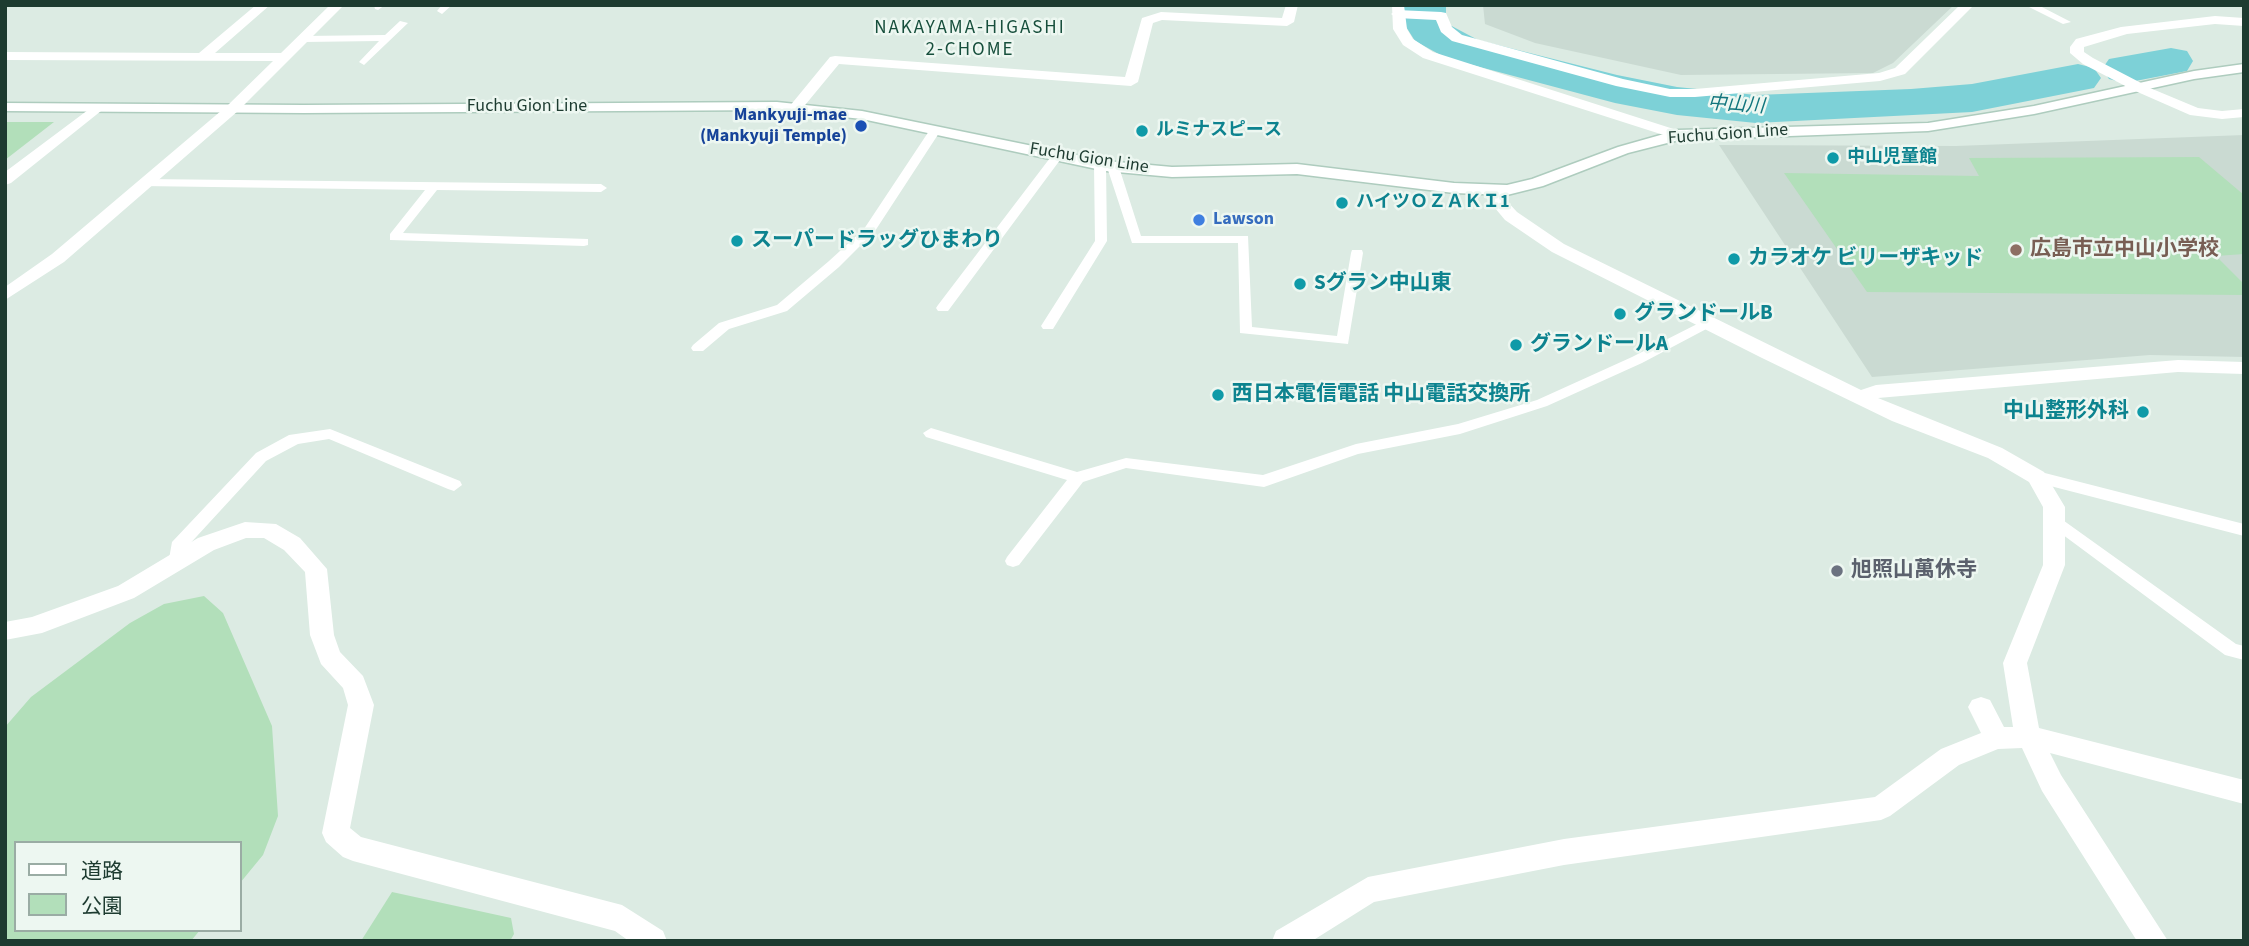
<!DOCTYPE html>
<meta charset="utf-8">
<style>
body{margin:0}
#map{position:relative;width:2249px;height:946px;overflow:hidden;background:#dcebe3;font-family:"Source Sans 3","Noto Sans JP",sans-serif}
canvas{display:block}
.frame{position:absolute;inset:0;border:7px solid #1d3b30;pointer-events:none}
.legend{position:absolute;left:14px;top:841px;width:228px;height:91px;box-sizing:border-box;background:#edf7f1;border:2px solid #9aaca4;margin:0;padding:9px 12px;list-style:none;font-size:21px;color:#1d3b30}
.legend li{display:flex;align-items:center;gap:14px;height:35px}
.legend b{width:35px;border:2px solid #9aaca4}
</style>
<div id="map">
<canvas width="2249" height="946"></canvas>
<div class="frame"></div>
<ul class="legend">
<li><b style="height:9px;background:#fff"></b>道路</li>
<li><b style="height:19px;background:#b2dfba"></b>公園</li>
</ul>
</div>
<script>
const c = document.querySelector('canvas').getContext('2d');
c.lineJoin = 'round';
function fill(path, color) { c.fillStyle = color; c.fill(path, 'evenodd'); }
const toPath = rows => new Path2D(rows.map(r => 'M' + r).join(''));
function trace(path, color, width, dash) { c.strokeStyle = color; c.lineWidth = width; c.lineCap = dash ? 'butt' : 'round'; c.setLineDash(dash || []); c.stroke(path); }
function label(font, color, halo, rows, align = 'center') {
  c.font = font + ' "Source Sans 3","Noto Sans JP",sans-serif'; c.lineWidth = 5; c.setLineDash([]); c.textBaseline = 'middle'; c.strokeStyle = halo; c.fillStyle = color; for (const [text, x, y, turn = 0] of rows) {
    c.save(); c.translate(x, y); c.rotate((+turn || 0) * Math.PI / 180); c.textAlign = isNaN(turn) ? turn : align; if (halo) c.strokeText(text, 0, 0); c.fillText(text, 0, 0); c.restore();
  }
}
const built = toPath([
 [1483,5,1954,5,1893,63,1873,73,1681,75,1535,43,1485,24],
 [2244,135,2244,357,2150,355,1872,377,1719,145,1956,146]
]);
const green = toPath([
 [5,122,54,122,5,160],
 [2199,157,2244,195,2244,254,2216,256,2244,284,2244,295,1867,292,1784,173,1979,176,1969,158],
 [204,596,223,613,272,726,278,816,263,855,240,883,240,843,16,843,16,930,200,930,191,941,5,941,5,727,31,697,130,623,164,604],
 [392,892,511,918,514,934,510,941,361,941]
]);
const river = toPath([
 [1404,5,1446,5,1446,23,1478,40,1617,75,1677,87,1756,95,1911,89,1972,84,2078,64,2094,68,2101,78,2094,88,1972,112,1756,123,1677,115,1615,103,1446,58,1415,41,1403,22,1404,5],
 [2171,48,2187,51,2193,61,2187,71,2125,83,2109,79,2102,69,2109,59,2171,48]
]);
const service = toPath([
 [374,5,385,5,378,10,375,9,374,5],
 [442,5,452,5,442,14,437,11,442,5],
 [2025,5,2038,5,2071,22,2063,24,2025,5],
 [400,21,408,23,364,65,359,62,379,41,304,42,299,39,304,36,385,35,400,21],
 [935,127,941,130,875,231,839,267,787,311,729,329,703,351,693,351,691,348,693,345,719,323,777,305,829,261,864,229,931,128,935,127],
 [1057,153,1063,156,948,311,938,311,936,308,938,305,1053,154,1057,153],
 [1100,161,1106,165,1107,241,1053,329,1043,329,1041,326,1095,241,1094,165,1100,161],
 [1113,163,1119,167,1141,236,1248,236,1252,327,1337,336,1351,253,1352,250,1362,250,1363,253,1348,344,1240,333,1238,243,1132,243,1107,167,1113,163],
 [146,179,601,184,607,188,601,192,437,190,403,233,588,239,588,245,584,246,390,240,390,234,425,190,142,186,142,180,146,179],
 [1707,319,1712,320,1714,323,1712,326,1642,363,1547,406,1460,434,1358,454,1264,487,1126,468,1083,482,1019,565,1013,567,1007,565,1005,561,1007,557,1067,480,926,437,923,433,931,428,1077,472,1126,458,1263,475,1356,444,1458,424,1537,400,1632,357,1707,319],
 [330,429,460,481,462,485,454,491,448,489,329,439,298,444,266,461,186,548,183,563,171,563,169,559,172,542,256,453,289,435,330,429],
 [2037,471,2244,524,2244,536,2031,481,2029,477,2031,473,2037,471],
 [2053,513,2236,644,2244,646,2244,660,2225,655,2047,523,2045,519,2047,515,2053,513]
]);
const minor = toPath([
 [256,5,270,5,215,53,281,53,330,5,344,5,238,111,64,262,5,300,5,287,52,254,228,105,273,61,5,60,5,52,199,53,256,5],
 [1286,5,1298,5,1294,22,1287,26,1162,20,1153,23,1138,82,1131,86,839,64,801,110,796,111,789,107,830,57,835,56,1125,77,1142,18,1161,12,1282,18,1286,5],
 [1960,5,1974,5,1905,74,1880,81,1695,97,1670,97,1616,86,1452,41,1441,32,1436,20,1397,18,1391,14,1397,10,1441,12,1446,13,1452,27,1462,35,1623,79,1670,89,1695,89,1879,73,1895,68,1960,5],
 [2215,16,2244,18,2244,26,2215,24,2127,34,2084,47,2084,52,2093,58,2143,84,2143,90,2133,90,2083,64,2070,53,2070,47,2076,39,2121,27,2215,16],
 [96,104,101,105,103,108,101,111,11,183,5,185,5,172,96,104],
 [1488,185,1494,187,1517,212,1564,244,1861,390,1876,385,2178,360,2244,362,2244,374,2178,372,1878,398,2002,448,2044,472,2065,507,2065,565,2027,663,2039,728,2244,780,2244,804,2050,753,2061,775,2168,941,2137,941,2042,791,2022,748,1998,749,1959,765,1890,816,1881,820,1564,865,1374,902,1312,941,1272,941,1276,931,1368,877,1564,839,1875,797,1941,749,1981,733,1968,707,1972,700,1981,697,1990,700,2004,727,2013,727,2003,663,2043,565,2043,507,2029,482,1988,458,1892,421,1760,357,1552,252,1505,220,1480,190,1488,185],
 [245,522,276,524,300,538,327,569,334,635,340,652,363,676,374,705,350,828,361,837,622,905,663,931,667,941,629,941,615,931,353,861,343,857,326,842,322,833,348,705,343,688,321,664,310,635,305,572,284,550,264,538,246,538,214,550,134,598,42,633,5,640,5,622,32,617,118,586,198,538,245,522]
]);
const tertiary = toPath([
 [1392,5,1404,5,1407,29,1413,39,1433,52,1683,132,1686,135,1678,140,1673,138,1423,58,1403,45,1393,29,1392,5],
 [2138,83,2198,108,2222,111,2244,109,2244,117,2222,119,2190,115,2133,90,2131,87,2138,83]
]);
const secondary = toPath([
 [2244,64,2244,72,2194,79,2034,114,1928,131,1679,140,1628,153,1543,186,1507,195,1454,193,1297,174,1172,177,1106,171,862,119,777,110,304,113,5,111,5,103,304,105,777,102,862,111,1106,161,1172,167,1297,164,1454,183,1507,185,1532,179,1618,147,1678,130,1928,123,2034,106,2194,71,2244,64]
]);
const markers = [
 [861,126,7,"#1a4fb4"],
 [1142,131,7,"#0f9aa8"],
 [1833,158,7,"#0f9aa8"],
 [1342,203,7,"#0f9aa8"],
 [1199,220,7,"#3f7fe0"],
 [737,241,7,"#0f9aa8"],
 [2016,250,7,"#8d6e63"],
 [1734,259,7,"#0f9aa8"],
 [1300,284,7,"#0f9aa8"],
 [1620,314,7,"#0f9aa8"],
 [1516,345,7,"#0f9aa8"],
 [1218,395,7,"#0f9aa8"],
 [2143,412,7,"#0f9aa8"],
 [1837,571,7,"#6b7280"]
];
const farStreetnames = [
 ["Fuchu Gion Line",527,107],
 ["Fuchu Gion Line",1728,135,-4],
 ["Fuchu Gion Line",1089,159,9]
];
const farTransitnames = [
 ["Mankyuji-mae",847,116],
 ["(Mankyuji Temple)",847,137]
];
const farCulturenames = [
 ["ルミナスピース",1156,131],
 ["中山児童館",1847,158],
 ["ハイツＯＺＡＫＩ1",1356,203]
];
const farShopnames = [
 ["Lawson",1213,220]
];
const farNeighbourhoodnames = [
 ["NAKAYAMA-HIGASHI",970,29],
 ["2-CHOME",970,51]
];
const farWaternames = [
 ["中山川",1736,106,4]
];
const cultureNames = [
 ["スーパードラッグひまわり",751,241],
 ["カラオケ ビリーザキッド",1748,259],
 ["Sグラン中山東",1314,284],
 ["グランドールB",1634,314],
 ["グランドールA",1530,345],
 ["西日本電信電話 中山電話交換所",1232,395],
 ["中山整形外科",2129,412,"right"]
];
const educationNames = [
 ["広島市立中山小学校",2030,250]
];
const worshipNames = [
 ["旭照山萬休寺",1851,571]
];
fill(built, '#cadad2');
fill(green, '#b2dfba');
fill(river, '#7dd1d7');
trace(secondary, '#aeccbe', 3);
fill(service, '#fff');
fill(minor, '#fff');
fill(tertiary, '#fff');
fill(secondary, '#fff');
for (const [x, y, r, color] of markers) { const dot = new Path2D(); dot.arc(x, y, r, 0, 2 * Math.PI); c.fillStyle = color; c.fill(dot); trace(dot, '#edf7f1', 2.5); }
label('18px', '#1d3b30', '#edf7f1', farStreetnames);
label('bold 18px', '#164399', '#edf7f1', farTransitnames, 'right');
label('bold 18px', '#0d838f', '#edf7f1', farCulturenames, 'left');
label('bold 18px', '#366cbe', '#edf7f1', farShopnames, 'left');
c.letterSpacing = '2px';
label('19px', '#174f3c', '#edf7f1', farNeighbourhoodnames);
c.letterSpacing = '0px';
label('italic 19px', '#11757d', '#edf7f1', farWaternames);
label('bold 21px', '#0d838f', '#edf7f1', cultureNames, 'left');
label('bold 21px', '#785e54', '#edf7f1', educationNames, 'left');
label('bold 21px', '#5b616d', '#edf7f1', worshipNames, 'left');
</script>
